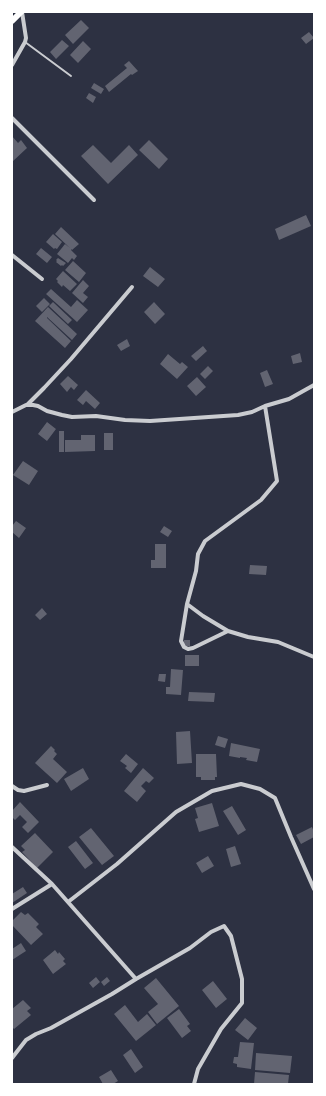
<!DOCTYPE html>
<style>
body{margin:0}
#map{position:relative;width:326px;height:1096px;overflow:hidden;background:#2d3142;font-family:Merriweather,serif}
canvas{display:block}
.frame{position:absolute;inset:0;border:13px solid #fff;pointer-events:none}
</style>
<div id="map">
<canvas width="326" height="1096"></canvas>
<div class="frame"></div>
</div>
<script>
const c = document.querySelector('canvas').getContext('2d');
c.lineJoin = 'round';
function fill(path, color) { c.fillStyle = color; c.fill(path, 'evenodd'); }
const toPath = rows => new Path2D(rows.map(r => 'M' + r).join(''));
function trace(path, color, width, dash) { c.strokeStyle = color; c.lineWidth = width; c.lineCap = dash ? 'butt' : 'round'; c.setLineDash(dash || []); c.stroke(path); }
const building = toPath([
 [81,20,89,28,73,44,65,35],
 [309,32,314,38,306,44,301,38],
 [62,40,69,46,56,59,50,52],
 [83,41,91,49,78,63,70,55],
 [129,61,138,71,132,75,131,74,109,92,105,86,127,68,124,65],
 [94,83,104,89,101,94,91,88],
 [89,93,96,97,93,103,86,98],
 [12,136,18,143,21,140,27,148,12,162],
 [149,140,168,159,159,169,139,150],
 [93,145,111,163,129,145,138,155,108,184,81,156],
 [306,215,311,226,279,240,275,229],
 [61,227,79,244,72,250,71,249,71,250,77,256,74,260,72,258,68,263,57,254,65,244,70,248,55,234],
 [53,234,62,242,57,249,55,248,54,249,46,242],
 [41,248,52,257,47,263,36,254],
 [58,258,66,263,63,266,62,265,61,266,56,262,57,261,56,260],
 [73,261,86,273,79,282,65,270],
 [150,267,165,279,158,287,143,276],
 [63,271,77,284,70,291,63,285,62,287,57,282,58,281,56,279],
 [83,280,89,286,83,293,88,297,83,303,72,293],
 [51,289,71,307,77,300,88,310,77,322,46,294],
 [44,298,50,304,42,312,36,306],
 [53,302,72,320,68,324,49,306],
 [154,302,165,314,155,324,144,312],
 [48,307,77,334,72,340,47,317,47,318,71,341,65,348,35,321],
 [127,339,130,346,121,351,117,345],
 [203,346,207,351,196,361,191,356],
 [300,353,302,362,293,364,291,356],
 [168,354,180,364,182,362,188,367,177,379,160,364],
 [208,366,213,371,205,379,200,374],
 [267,370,273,384,265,387,260,373],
 [68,376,78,385,74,390,71,387,67,392,60,384],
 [197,377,206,387,196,396,187,386],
 [86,390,100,403,95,409,86,401,83,405,77,400],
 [47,422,56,429,47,441,38,434],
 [59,431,64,431,64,452,59,452],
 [104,433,113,433,113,450,104,450],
 [81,435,95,435,95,451,65,452,65,440,81,440],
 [23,461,38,471,29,485,13,475],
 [16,521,26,528,19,538,12,532,12,526],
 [164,526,172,531,168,537,160,532],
 [155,544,166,544,166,568,151,568,151,560,155,560],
 [250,565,267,566,266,575,249,574],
 [42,608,47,614,40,620,35,615],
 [184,640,190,640,190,646,184,646],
 [185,655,199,655,199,666,185,666],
 [171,669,183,670,181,695,166,694,166,687,170,687],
 [159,674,166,674,165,682,158,681],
 [189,692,215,693,214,702,188,701],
 [190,731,192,763,177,764,176,732],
 [218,736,228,739,225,748,215,745],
 [231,743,260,749,257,762,246,760,247,758,240,757,240,758,229,756],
 [51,746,55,750,54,751,57,754,53,759,67,772,57,783,35,763],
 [126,754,138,764,131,773,125,768,127,766,120,761],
 [196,754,216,754,217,777,215,777,215,780,201,780,201,777,196,777],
 [83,768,89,779,71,791,64,779],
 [143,768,154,778,149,783,146,781,141,786,146,791,137,802,124,791],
 [20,802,39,822,28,833,22,827,27,822,20,815,15,820,12,817,12,811],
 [212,803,219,826,199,832,195,819,198,818,195,808],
 [232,806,246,830,238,835,223,811],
 [312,827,314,832,314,837,301,844,296,835],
 [91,828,114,856,102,865,79,837],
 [35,833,53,852,37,868,22,852,25,850,21,846],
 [76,841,93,863,85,869,68,847],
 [235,846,241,864,231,867,226,849],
 [208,856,214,866,202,873,196,863],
 [23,887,27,893,12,903,12,894],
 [21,912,25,915,28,913,39,924,36,927,43,934,31,945,12,925,12,921],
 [21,943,26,951,12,960,12,949],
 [55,950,58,954,59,952,65,959,63,961,66,964,53,974,43,960],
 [96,977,100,982,93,988,89,983],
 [107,977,110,981,104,986,101,982],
 [156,978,179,1006,157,1024,148,1012,158,1004,144,988],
 [213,981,227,999,216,1008,202,990],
 [23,1000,31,1008,27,1011,31,1015,14,1029,12,1027,12,1009],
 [125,1005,138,1022,147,1014,156,1025,136,1041,114,1014],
 [179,1009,190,1024,187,1026,191,1031,182,1038,167,1018],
 [245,1018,257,1028,248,1040,235,1030],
 [240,1042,254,1043,251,1069,237,1067,237,1064,233,1063,234,1057,238,1057],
 [131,1049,143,1067,135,1073,123,1055],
 [256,1053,292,1056,290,1073,255,1070],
 [111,1070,118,1081,113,1084,103,1084,99,1077],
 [255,1072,289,1075,288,1084,254,1084]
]);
const service = toPath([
 [25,42,71,76]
]);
const minor = toPath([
 [12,65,25,42,26,38,22,12],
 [12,118,94,200],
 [12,255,42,279],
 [27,405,44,388,71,359,132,287],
 [12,412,26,405,33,405,38,406,47,411,62,415,72,417,96,416,125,420,150,421,238,415,252,412,265,406,289,399,314,385],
 [187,604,203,616,228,631,248,637,278,642,314,657],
 [228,631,193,648,188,649,184,647,181,641,187,604,196,571,198,554,205,541,261,500,277,481,265,406],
 [12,786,18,790,24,791,47,785],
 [12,847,52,884,136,979],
 [68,902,117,864,176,812,212,791,241,784,260,789,275,798,291,837,314,889],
 [12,909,52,884],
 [12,1058,26,1040,36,1034,51,1028,112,994,136,979,190,948,211,932,224,926,231,936,242,979,242,1003,221,1029,198,1069,194,1084]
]);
const secondary = toPath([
 [12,21,21,12]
]);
fill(building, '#626471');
trace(service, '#caccd0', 2);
trace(minor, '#caccd0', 4);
trace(secondary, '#fff', 6);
</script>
